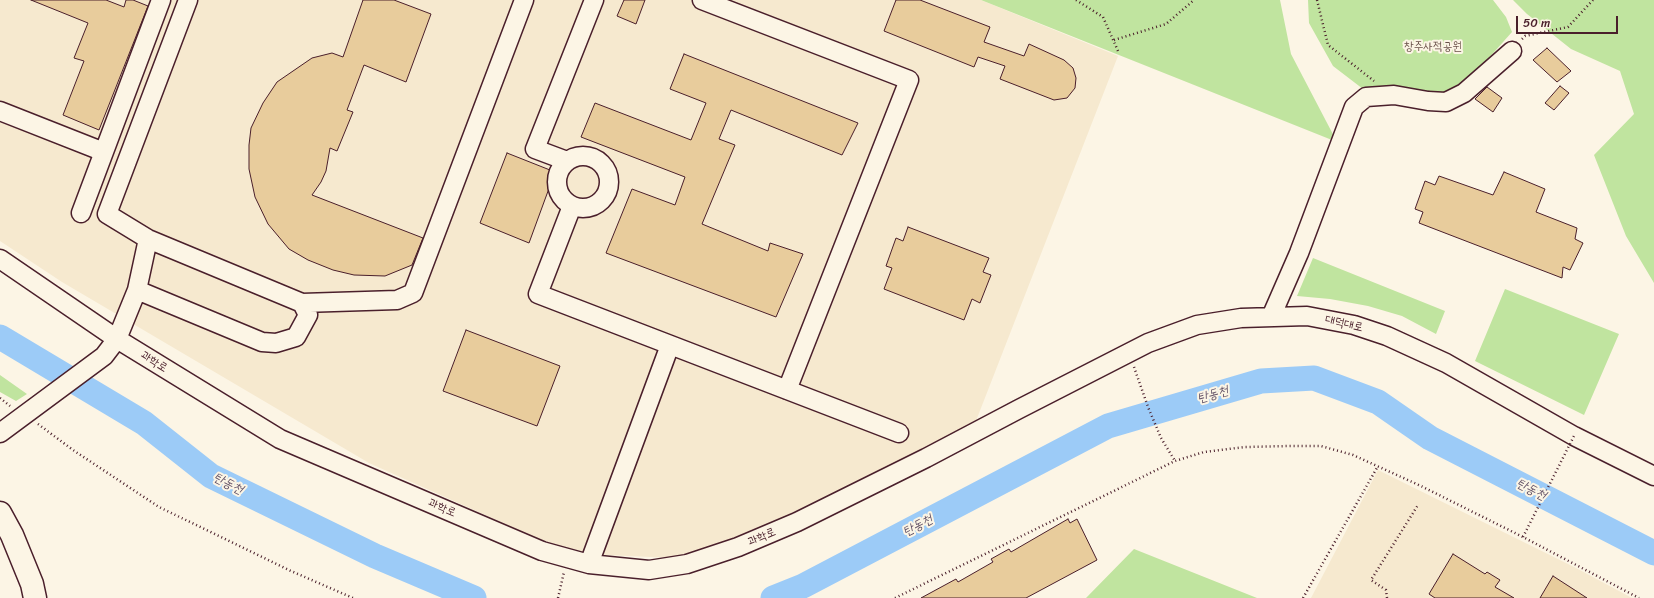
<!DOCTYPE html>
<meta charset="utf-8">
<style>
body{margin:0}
#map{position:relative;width:1654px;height:598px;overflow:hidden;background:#fcf5e5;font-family:Sriracha,sans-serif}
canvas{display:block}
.scale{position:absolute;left:1516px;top:16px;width:102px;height:18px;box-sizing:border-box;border:2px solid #4a1f2b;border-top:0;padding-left:5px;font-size:12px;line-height:14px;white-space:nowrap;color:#4a1f2b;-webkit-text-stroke:3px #fcf5e5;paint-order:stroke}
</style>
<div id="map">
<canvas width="1654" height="598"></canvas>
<div class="scale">50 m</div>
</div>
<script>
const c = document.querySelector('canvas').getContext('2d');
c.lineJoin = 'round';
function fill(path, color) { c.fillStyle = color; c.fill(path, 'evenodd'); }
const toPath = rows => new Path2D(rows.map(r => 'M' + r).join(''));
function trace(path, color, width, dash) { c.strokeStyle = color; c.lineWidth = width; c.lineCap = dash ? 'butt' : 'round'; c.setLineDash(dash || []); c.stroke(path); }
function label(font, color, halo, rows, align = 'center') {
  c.font = font + ' Sriracha,"Poor Story",sans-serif'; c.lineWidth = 4; c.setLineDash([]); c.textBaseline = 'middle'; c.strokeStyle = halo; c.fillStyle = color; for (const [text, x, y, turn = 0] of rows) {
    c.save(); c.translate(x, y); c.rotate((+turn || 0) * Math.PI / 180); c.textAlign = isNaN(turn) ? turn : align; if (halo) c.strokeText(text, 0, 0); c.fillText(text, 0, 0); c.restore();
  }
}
const built = toPath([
 [0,0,981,0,1118,56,974,426,741,537,674,558,583,554,541,540,369,463,62,282,0,241],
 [1378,470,1576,568,1632,598,1311,598]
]);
const green = toPath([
 [981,0,1280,0,1291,54,1337,142],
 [1308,0,1493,0,1506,17,1512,32,1470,79,1449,96,1363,89,1333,66,1309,23],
 [1513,0,1654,0,1654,283,1626,236,1594,155,1634,114,1620,71,1571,49,1527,14],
 [1313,258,1445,311,1436,334,1402,316,1368,306,1330,299,1297,296],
 [1505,289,1619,334,1584,415,1475,361],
 [0,375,27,394,16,401,0,392],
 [1134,549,1257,598,1086,598]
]);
const river = toPath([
 [0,337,144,423,211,476,375,556,474,598],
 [773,598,803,586,1108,426,1261,381,1314,378,1378,402,1430,438,1654,553]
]);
const building = toPath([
 [31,0,106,0,124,7,126,0,133,0,148,6,99,130,63,115,84,61,74,58,88,23,31,0],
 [363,0,394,0,431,14,406,82,364,65,347,110,353,112,337,151,330,148,326,171,321,182,312,195,423,238,412,265,385,276,354,275,333,270,308,260,289,249,268,224,255,197,249,169,249,145,251,128,263,103,277,82,312,58,332,53,343,57,363,0],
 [624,0,645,0,636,24,617,16,624,0],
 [896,0,920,0,990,27,984,42,1024,56,1029,44,1064,60,1073,68,1076,78,1075,88,1067,98,1054,100,1000,79,1005,66,978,57,974,67,884,31,896,0],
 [1547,48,1571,71,1557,82,1533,60,1547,48],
 [684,54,858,123,842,155,731,110,719,139,735,145,702,224,768,251,770,243,803,254,776,317,606,253,632,189,675,205,685,177,581,137,595,103,691,140,706,103,670,89,684,54],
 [1560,86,1569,93,1554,110,1545,103,1560,86],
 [1487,87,1502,98,1493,112,1475,99,1487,87],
 [507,153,555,172,529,243,480,223,507,153],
 [1504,172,1545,189,1536,212,1577,228,1575,239,1583,243,1570,270,1563,267,1562,278,1419,223,1423,212,1415,209,1425,181,1435,185,1439,176,1493,195,1504,172],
 [908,227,989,258,983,272,991,275,980,303,972,299,964,320,884,289,892,268,886,266,896,238,903,241,908,227],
 [466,330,560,366,537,426,443,391,466,330],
 [1068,519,1070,523,1077,519,1097,560,1026,598,921,598,956,579,958,582,993,562,991,559,1009,549,1011,552,1068,519],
 [1453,554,1485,574,1487,572,1500,580,1495,587,1514,598,1435,598,1429,594,1453,554],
 [1553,576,1587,598,1540,598,1553,576]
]);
const path = toPath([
 [1076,0,1103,17,1118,51],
 [1317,0,1328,45,1374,81],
 [1522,39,1525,36,1568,27,1593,0],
 [1114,40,1166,24,1194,0],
 [1134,367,1148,407,1161,438,1175,461],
 [0,398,10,406],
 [38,424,73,450,159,507,291,571,353,598],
 [558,598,564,572],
 [895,598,1175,461,1204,452,1245,447,1290,446,1321,446,1353,455,1421,486,1523,537,1639,598],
 [1303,598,1378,466],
 [1387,598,1386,590,1371,580,1418,505]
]);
const minor = toPath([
 [188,0,107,214,148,239,302,303,397,300,413,293,524,0],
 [702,0,909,80,787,390],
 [0,111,104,152],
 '557 182a26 26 0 1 1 52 0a26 26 0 1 1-52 0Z',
 [567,161,535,149,594,0],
 [572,206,538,294,899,433],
 [81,213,161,0],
 [0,259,117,339,280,439,542,551,589,564,649,570,687,564,738,547,797,522,926,458,1019,409,1148,343,1197,325,1241,318,1307,316,1354,325,1387,336,1446,363,1574,436,1654,476],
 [137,290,262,342,276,343,296,337,308,315,302,303],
 [1271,317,1299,253,1354,107,1366,97,1394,95,1428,101,1446,102,1464,93,1512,51],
 [0,433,104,356,117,339,137,290,148,239],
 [589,564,670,345]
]);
const major = toPath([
 [0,513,12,535,32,584,35,598]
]);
const pathBridge = toPath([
 [1523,537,1574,436]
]);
const parkNames = [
 ["창주사적공원",1433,47]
];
const streetNames = [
 ["대덕대로",1344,324,13],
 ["과학로",154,362,32],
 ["과학로",442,508,23],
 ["과학로",762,537,-23]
];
const waterNames = [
 ["탄동천",1213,395,-16],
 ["탄동천",228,484,27],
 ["탄동천",1531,490,27],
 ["탄동천",918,526,-28]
];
fill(built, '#f6e9cf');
fill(green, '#c0e49f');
trace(river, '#9ccbf7', 25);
fill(building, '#e8cc9c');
trace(building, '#4a1f2b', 1);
trace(minor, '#4a1f2b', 21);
trace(major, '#4a1f2b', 25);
trace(path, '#4a1f2b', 2.5, [1, 3]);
trace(minor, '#fcf5e5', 18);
trace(major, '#fcf5e5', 22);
trace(pathBridge, '#4a1f2b', 2.5, [1, 3]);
label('12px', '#685048', '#fcf5e5', parkNames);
label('12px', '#4a1f2b', '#fcf5e5', streetNames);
label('italic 13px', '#635368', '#fcf5e5', waterNames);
</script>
